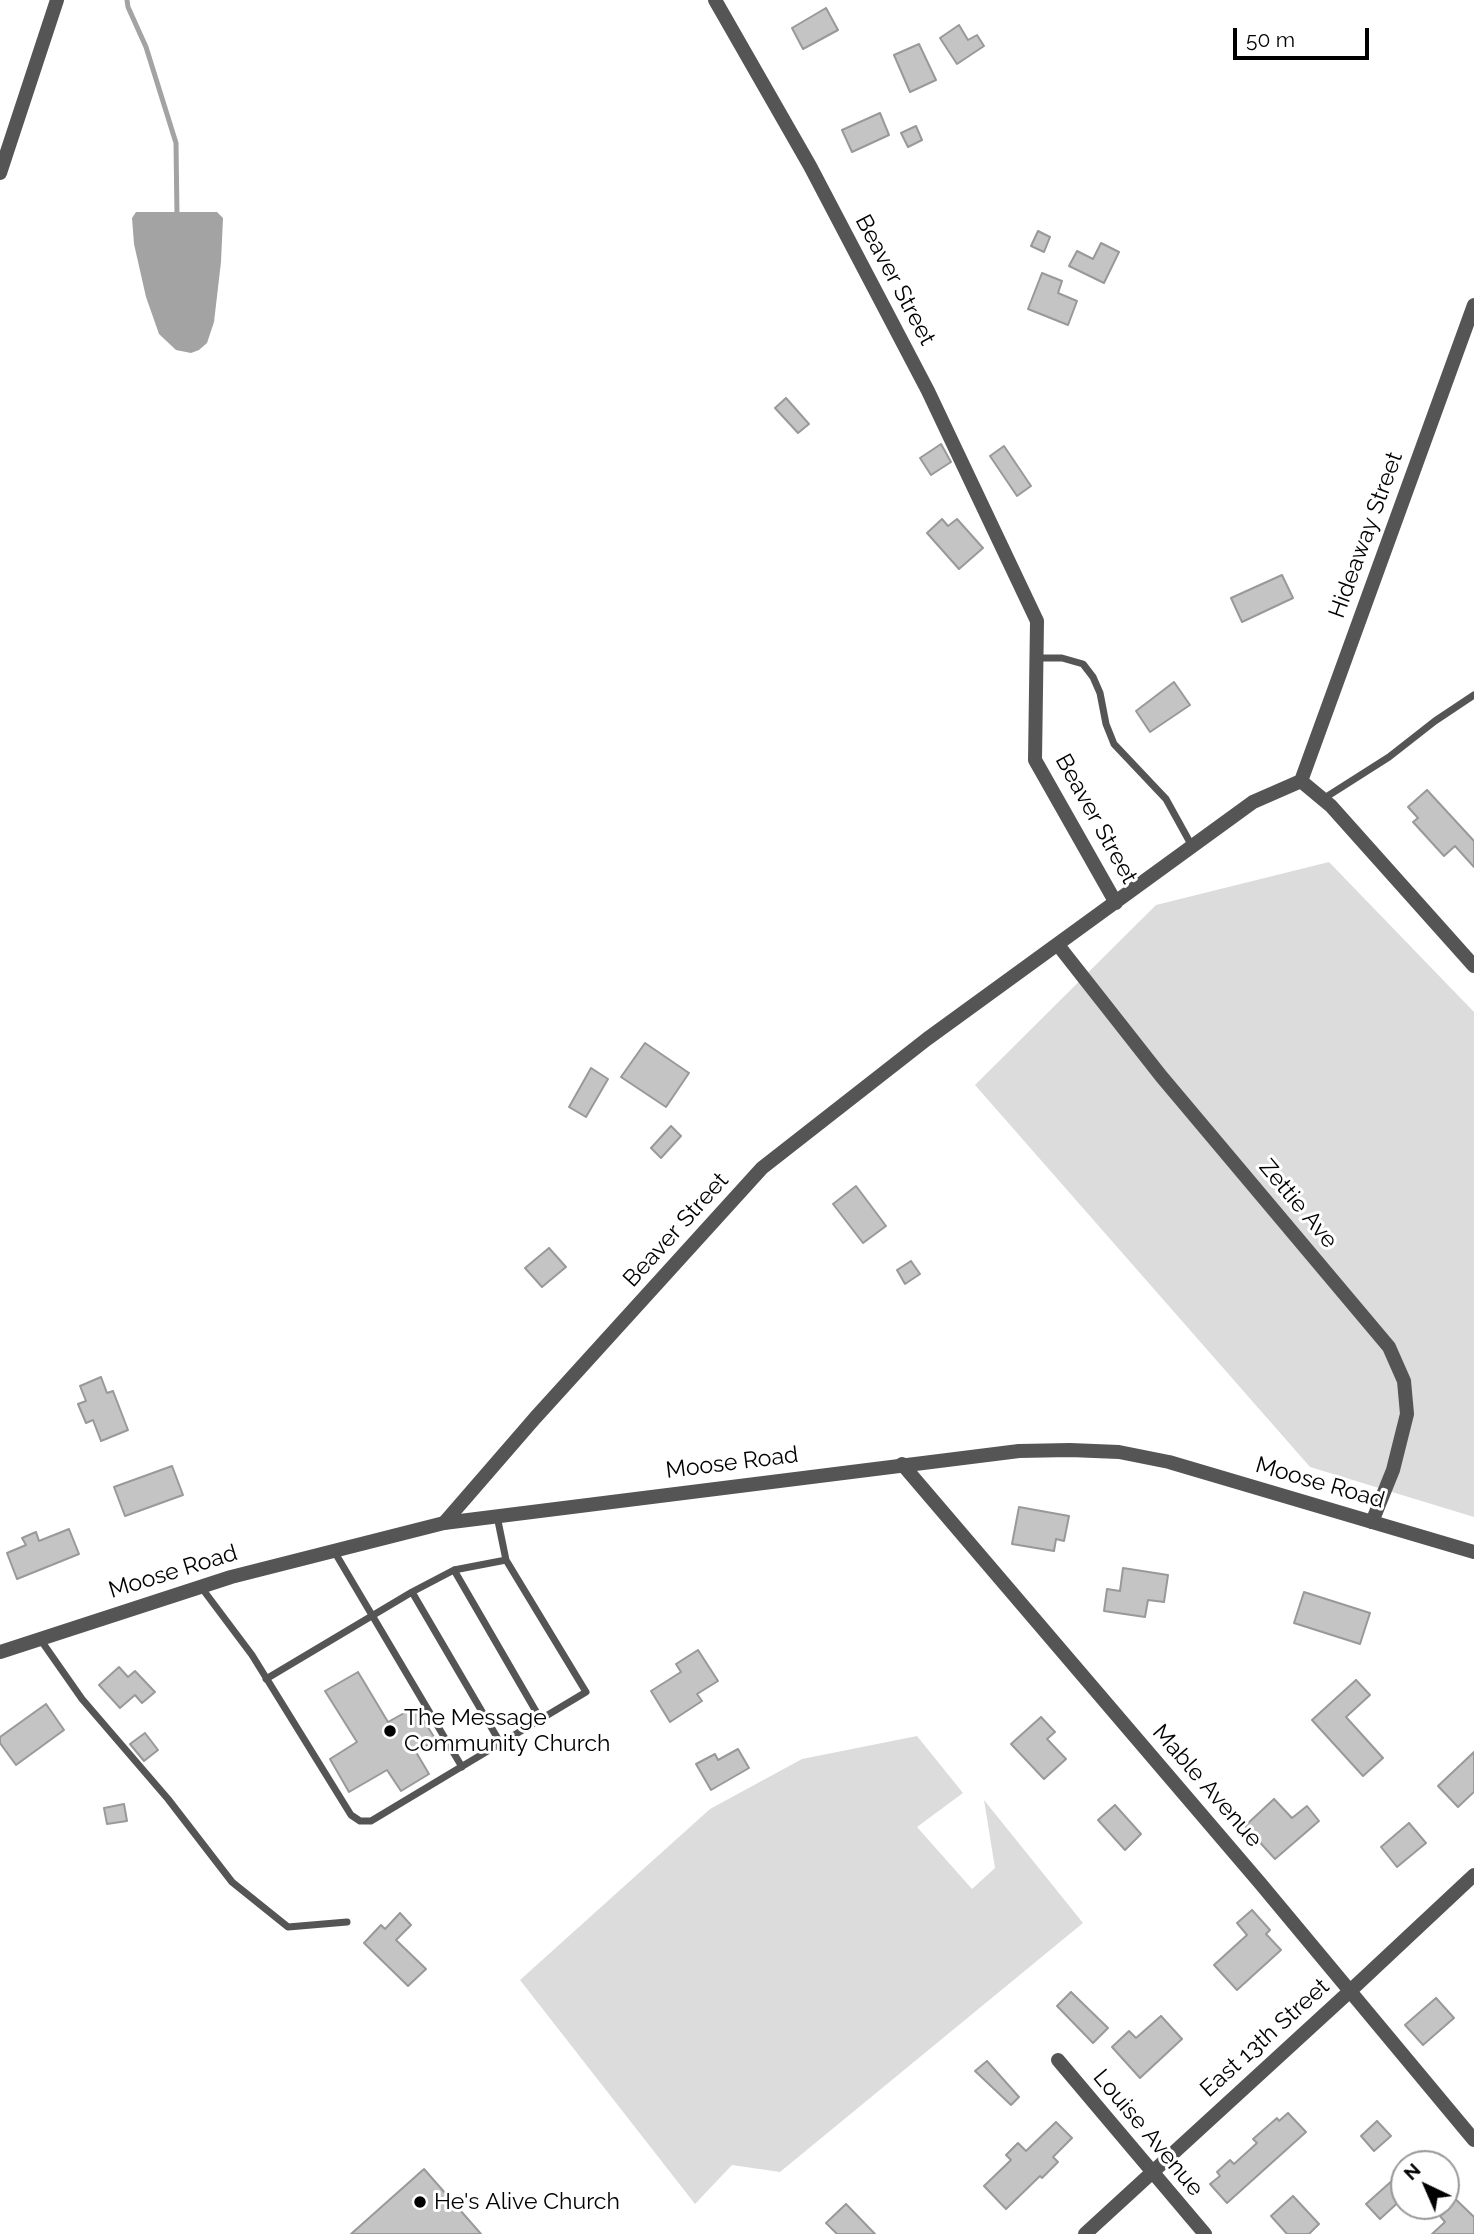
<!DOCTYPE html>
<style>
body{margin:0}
#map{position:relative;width:1474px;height:2234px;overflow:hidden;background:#fff;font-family:Raleway,sans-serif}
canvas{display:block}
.north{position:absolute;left:1390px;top:2150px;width:70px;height:70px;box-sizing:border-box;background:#fff;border:2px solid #999;border-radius:50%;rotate:316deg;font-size:19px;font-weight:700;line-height:28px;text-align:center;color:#000}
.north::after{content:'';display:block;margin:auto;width:24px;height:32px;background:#000;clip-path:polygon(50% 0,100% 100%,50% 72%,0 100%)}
.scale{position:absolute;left:1233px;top:28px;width:136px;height:32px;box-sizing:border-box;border:4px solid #000;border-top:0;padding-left:9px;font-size:21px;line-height:24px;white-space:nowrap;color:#000;-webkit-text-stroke:5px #fff;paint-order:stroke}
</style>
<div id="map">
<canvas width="1474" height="2234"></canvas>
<div class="north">N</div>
<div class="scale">50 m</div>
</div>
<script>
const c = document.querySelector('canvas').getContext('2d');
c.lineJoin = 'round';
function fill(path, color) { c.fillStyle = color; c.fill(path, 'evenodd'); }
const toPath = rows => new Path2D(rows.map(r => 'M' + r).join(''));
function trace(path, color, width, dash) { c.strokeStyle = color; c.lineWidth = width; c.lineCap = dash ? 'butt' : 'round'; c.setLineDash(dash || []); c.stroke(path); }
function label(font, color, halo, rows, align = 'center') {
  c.font = font + ' Raleway,sans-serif'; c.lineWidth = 6; c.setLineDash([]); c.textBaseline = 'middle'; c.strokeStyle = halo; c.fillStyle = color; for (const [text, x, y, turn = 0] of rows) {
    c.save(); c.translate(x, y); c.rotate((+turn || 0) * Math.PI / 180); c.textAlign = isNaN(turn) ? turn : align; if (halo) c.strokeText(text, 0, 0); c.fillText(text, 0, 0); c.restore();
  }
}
const green = toPath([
 [1329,862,1474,1012,1474,1517,1310,1467,975,1085,1156,905],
 [917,1736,963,1793,917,1827,972,1889,995,1868,984,1800,1083,1923,780,2172,732,2165,695,2204,520,1980,710,1809,802,1759]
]);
const water = toPath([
 [136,212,217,212,223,218,221,262,214,322,207,343,199,350,191,353,176,350,159,334,146,297,134,244,132,218]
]);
const stream = toPath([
 [127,0,128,7,146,47,176,143,177,216]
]);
const building = toPath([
 [826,8,838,30,803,49,792,28,826,8],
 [959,25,968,40,977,35,984,46,957,64,940,38,959,25],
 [919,44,936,80,910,92,894,55,919,44],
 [880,113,889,135,852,152,842,130,880,113],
 [916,126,922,140,908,147,901,133,916,126],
 [1038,231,1050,237,1044,252,1031,246,1038,231],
 [1101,243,1119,252,1104,283,1069,266,1077,251,1093,259,1101,243],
 [1042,273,1062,281,1058,293,1077,301,1068,325,1028,309,1042,273],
 [786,398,809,424,798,433,775,408,786,398],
 [941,444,951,462,931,475,920,458,941,444],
 [1004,446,1031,486,1017,496,990,456,1004,446],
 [942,519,948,526,957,519,983,548,959,569,927,533,942,519],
 [1282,575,1293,598,1242,622,1231,598,1282,575],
 [1174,682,1190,705,1150,732,1136,711,1174,682],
 [1427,790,1474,841,1474,867,1455,846,1444,856,1413,822,1418,818,1408,807,1427,790],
 [645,1043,689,1073,666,1107,621,1077,645,1043],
 [591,1068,608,1079,586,1117,569,1107,591,1068],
 [671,1126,681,1136,661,1158,651,1148,671,1126],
 [856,1186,886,1226,863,1243,833,1204,856,1186],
 [549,1248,566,1267,542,1287,525,1268,549,1248],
 [911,1261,920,1274,905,1284,897,1270,911,1261],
 [101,1377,107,1393,113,1391,128,1430,101,1441,93,1420,86,1423,78,1404,86,1401,80,1386,101,1377],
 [172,1466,183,1495,125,1516,114,1487,172,1466],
 [1019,1507,1069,1516,1064,1541,1056,1539,1054,1551,1012,1544,1019,1507],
 [69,1529,79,1554,17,1579,7,1553,26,1545,22,1538,36,1532,39,1541,69,1529],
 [1123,1568,1168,1575,1164,1602,1148,1600,1145,1617,1104,1611,1107,1589,1120,1591,1123,1568],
 [1304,1592,1370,1613,1360,1644,1294,1623,1304,1592],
 [698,1650,718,1681,697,1694,702,1701,670,1722,651,1691,681,1672,676,1664,698,1650],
 [119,1667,128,1677,135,1671,155,1692,142,1703,135,1695,120,1708,99,1685,119,1667],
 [358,1672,388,1722,415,1707,436,1740,416,1752,429,1774,401,1791,387,1770,349,1792,330,1759,357,1742,325,1691,358,1672],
 [1356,1680,1370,1695,1346,1717,1383,1758,1363,1776,1312,1720,1356,1680],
 [46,1704,64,1730,16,1765,0,1743,0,1737,46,1704],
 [1041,1717,1055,1732,1047,1739,1066,1759,1044,1779,1011,1744,1041,1717],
 [145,1733,158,1750,144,1761,130,1744,145,1733],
 [738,1749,749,1768,711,1790,696,1764,715,1754,718,1760,738,1749],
 [1474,1752,1474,1792,1458,1807,1438,1786,1474,1752],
 [1274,1799,1292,1818,1307,1806,1319,1821,1275,1859,1245,1826,1274,1799],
 [124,1804,127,1821,107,1824,104,1808,124,1804],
 [1115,1805,1141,1834,1125,1850,1098,1820,1115,1805],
 [1409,1823,1426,1843,1397,1867,1381,1847,1409,1823],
 [1252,1910,1270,1930,1266,1934,1281,1950,1237,1990,1214,1965,1247,1935,1237,1923,1252,1910],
 [400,1913,411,1925,396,1940,426,1969,408,1986,364,1943,381,1925,385,1929,400,1913],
 [1071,1992,1108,2028,1093,2043,1057,2006,1071,1992],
 [1436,1998,1454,2018,1423,2045,1405,2025,1436,1998],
 [1161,2016,1182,2039,1140,2078,1112,2047,1129,2031,1136,2038,1161,2016],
 [987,2061,1019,2097,1011,2105,975,2071,987,2061],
 [1288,2113,1306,2132,1227,2203,1210,2184,1220,2176,1217,2172,1230,2160,1234,2164,1257,2143,1253,2139,1277,2118,1279,2121,1288,2113],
 [1377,2121,1391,2136,1374,2151,1361,2136,1377,2121],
 [1056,2122,1072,2138,1053,2157,1058,2162,1042,2178,1040,2176,1006,2209,984,2186,1011,2160,1006,2155,1018,2143,1026,2151,1056,2122],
 [424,2169,481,2234,351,2234,424,2169],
 [1404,2170,1404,2197,1380,2219,1366,2204,1404,2170],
 [1446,2190,1474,2217,1474,2234,1432,2234,1445,2222,1440,2216,1446,2211,1446,2190],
 [1293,2196,1319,2224,1309,2234,1287,2234,1271,2216,1293,2196],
 [846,2204,875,2234,837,2234,826,2223,846,2204]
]);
const service = toPath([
 [1036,658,1062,658,1083,664,1093,677,1100,693,1106,724,1114,744,1166,799,1192,846],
 [1323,799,1389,757,1435,721,1474,695],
 [334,1551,462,1767],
 [454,1570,541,1720],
 [201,1587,252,1655,351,1815,360,1821,371,1821,586,1692,506,1560,497,1516],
 [412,1592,501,1744],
 [40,1639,82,1699,168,1799,232,1882,288,1927,347,1922],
 [266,1679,412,1592,454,1570,506,1560]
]);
const minor = toPath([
 [715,0,810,166,928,391,1037,621,1035,760,1116,903],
 [1301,781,1474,305],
 [1301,781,1331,806,1474,966],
 [1058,945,1161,1076,1389,1347,1404,1381,1407,1414,1393,1470,1372,1522],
 [902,1464,1260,1883,1474,2140],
 [444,1523,535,1418,762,1168,927,1039,1253,802,1301,781],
 [1058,2060,1205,2234],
 [1085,2234,1349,1992,1474,1875]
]);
const tertiary = toPath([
 [0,173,57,0],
 [0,1652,231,1577,444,1523,1019,1451,1070,1450,1119,1452,1169,1462,1474,1552]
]);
const markers = [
 [390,1731,7,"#000"],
 [420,2202,7,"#000"]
];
const streetNames = [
 ["Beaver Street",895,280,62],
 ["Hideaway Street",1366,535,-70],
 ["Beaver Street",1096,819,61],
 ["Zettie Ave",1298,1204,50],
 ["Beaver Street",676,1230,-48],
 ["Moose Road",732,1463,-7],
 ["Moose Road",1320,1483,16],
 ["Moose Road",173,1572,-17],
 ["Mable Avenue",1207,1786,49],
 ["East 13th Street",1265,2038,-42],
 ["Louise Avenue",1148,2133,50]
];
const poiNames = [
 ["The Message",404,1718],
 ["Community Church",404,1744],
 ["He's Alive Church",434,2202]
];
fill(green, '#dcdcdc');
fill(water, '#a3a3a3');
trace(stream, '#a3a3a3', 5);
fill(building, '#c4c4c4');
trace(building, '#999', 2);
trace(service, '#555', 7);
trace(minor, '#555', 14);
trace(tertiary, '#555', 14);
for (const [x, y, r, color] of markers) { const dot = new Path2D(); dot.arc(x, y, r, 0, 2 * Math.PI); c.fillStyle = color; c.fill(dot); trace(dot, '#fff', 2.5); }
label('23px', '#000', '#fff', streetNames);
label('23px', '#000', '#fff', poiNames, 'left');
</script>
